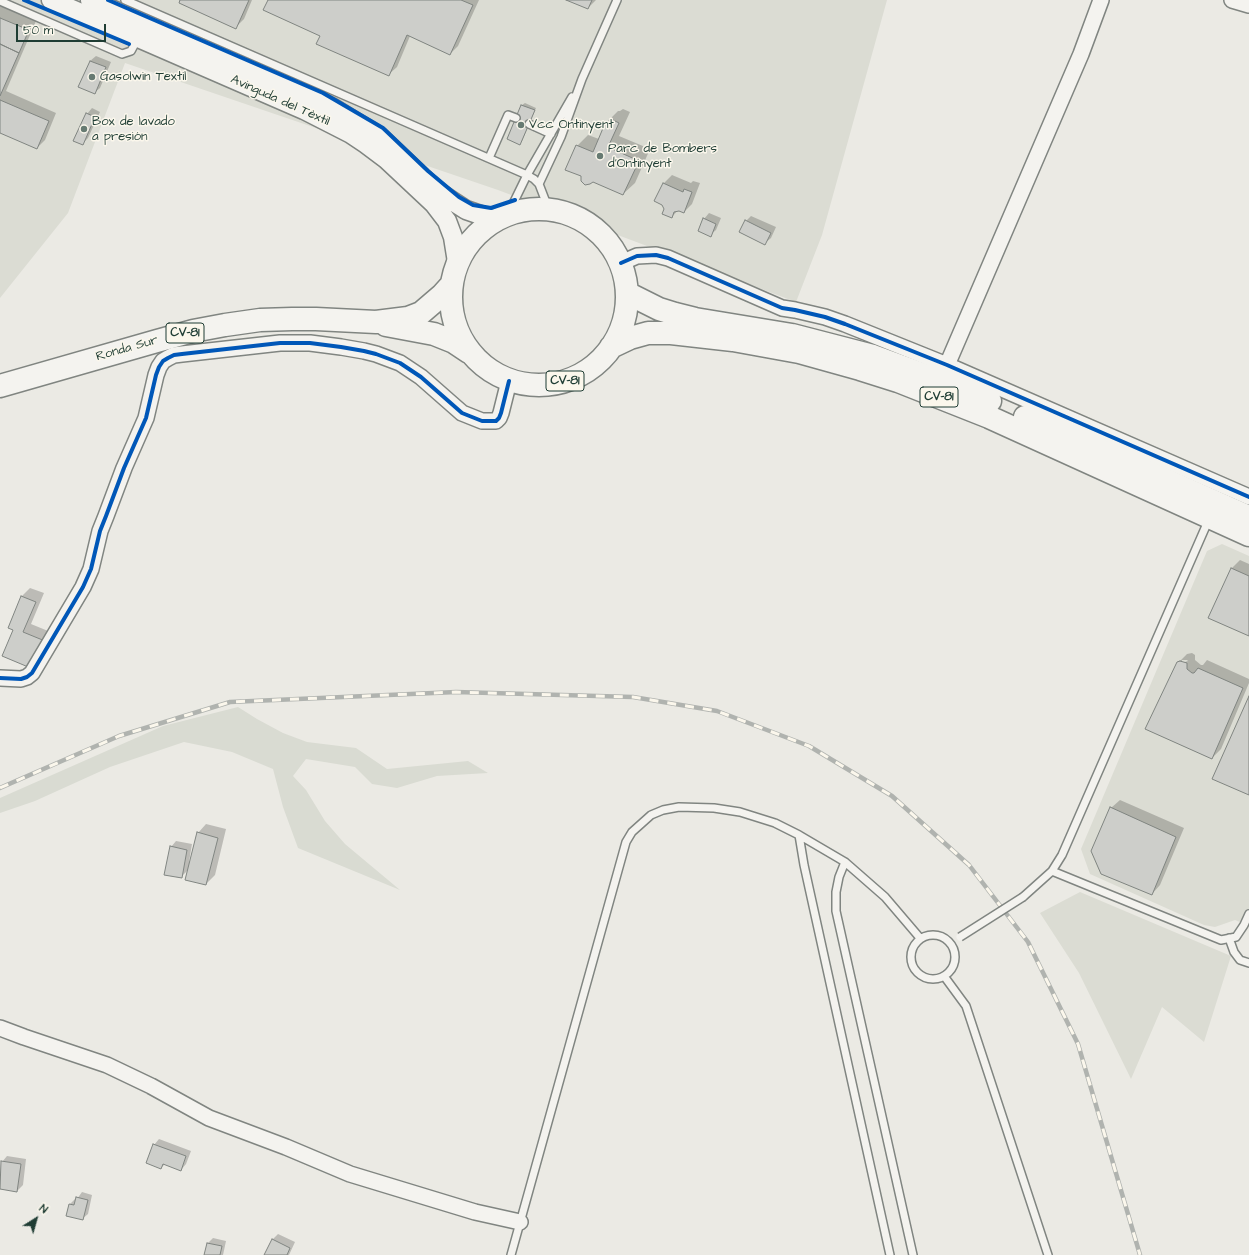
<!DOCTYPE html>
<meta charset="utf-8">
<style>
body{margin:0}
#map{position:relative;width:1249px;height:1255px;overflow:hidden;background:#ebeae4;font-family:"Architects Daughter",sans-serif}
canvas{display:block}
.north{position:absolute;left:16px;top:1199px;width:40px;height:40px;-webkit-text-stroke:3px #fbf7ec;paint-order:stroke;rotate:37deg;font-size:11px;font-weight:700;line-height:16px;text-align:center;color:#1f3d34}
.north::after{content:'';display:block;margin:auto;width:14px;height:18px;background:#1f3d34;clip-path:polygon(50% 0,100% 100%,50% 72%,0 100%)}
.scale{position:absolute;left:16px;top:24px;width:90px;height:18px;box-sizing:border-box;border:2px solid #1f3d34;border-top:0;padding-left:5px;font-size:12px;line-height:14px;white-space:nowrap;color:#1f3d34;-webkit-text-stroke:3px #fbf7ec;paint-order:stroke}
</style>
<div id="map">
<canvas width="1249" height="1255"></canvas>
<div class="north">N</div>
<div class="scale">50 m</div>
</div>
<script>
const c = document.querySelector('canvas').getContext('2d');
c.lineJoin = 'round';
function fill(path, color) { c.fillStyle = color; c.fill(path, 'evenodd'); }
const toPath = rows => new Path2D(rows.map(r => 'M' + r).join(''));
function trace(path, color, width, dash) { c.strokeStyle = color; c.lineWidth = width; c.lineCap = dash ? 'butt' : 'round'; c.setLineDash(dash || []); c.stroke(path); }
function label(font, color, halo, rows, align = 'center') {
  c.font = font + ' "Architects Daughter",sans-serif'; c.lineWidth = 3; c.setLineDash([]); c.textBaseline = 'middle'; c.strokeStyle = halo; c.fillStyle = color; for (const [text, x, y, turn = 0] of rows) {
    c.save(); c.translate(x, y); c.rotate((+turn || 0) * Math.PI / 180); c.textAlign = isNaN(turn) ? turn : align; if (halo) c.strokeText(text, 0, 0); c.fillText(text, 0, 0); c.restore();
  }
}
const built = toPath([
 [0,0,887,0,822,235,796,302,498,190,125,63,68,213,0,298],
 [1222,544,1249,556,1249,926,1235,920,1215,927,1204,925,1090,874,1081,849,1207,551],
 [1080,892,1231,956,1204,1042,1162,1007,1131,1079,1079,973,1040,913]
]);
const green = toPath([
 [238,707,257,719,283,733,307,742,356,748,387,769,468,761,488,773,437,776,397,788,372,784,355,767,306,759,293,776,306,790,325,821,345,844,400,890,298,848,283,807,273,769,232,752,184,742,110,767,35,801,0,813,0,798,163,726]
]);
const shadow = toPath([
 [181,0,252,0,244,19,236,27],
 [269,0,479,0,458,46,450,54,410,36,397,67,388,75,321,35],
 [569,0,596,0,588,8],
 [0,6,36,21,6,91,56,113,45,140,37,148,0,132],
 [96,56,111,62,100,88,94,93,80,87,90,61],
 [525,103,536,108,522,141,520,143,522,105],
 [92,108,100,112,88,138,82,144,87,114],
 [623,109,630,112,619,136,650,149,635,183,623,194,577,146,588,135,599,139,607,122,618,111,620,111],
 [672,175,691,183,693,181,700,183,692,204,684,212,678,210,672,217,665,209,663,184],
 [709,213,721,218,716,230,710,235,704,219],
 [751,216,776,227,771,238,765,243,746,221],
 [1240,560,1249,564,1249,635,1232,568],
 [30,588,44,593,31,624,53,633,41,660,14,630,9,627,22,596],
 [1192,653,1195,655,1195,660,1201,665,1203,665,1207,660,1249,679,1249,683,1221,749,1212,758,1178,663,1187,654],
 [1182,660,1187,660,1188,661,1182,663],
 [1120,800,1184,828,1160,885,1152,894,1111,808],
 [206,824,226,829,215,875,206,884,188,870,181,877,171,847,176,841,192,844,189,862,190,862,198,833],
 [159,1139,191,1151,186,1164,181,1170,165,1164,161,1168,154,1145],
 [7,1156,26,1159,23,1185,17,1191,0,1188,2,1162],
 [82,1192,92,1195,88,1214,82,1219,70,1204,75,1199,77,1199],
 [278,1234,295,1242,289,1255,265,1255,273,1239],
 [213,1238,226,1241,223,1255,205,1255,208,1243]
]);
const building = toPath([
 [180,0,249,0,236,29,179,3,180,0],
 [268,0,461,0,473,5,450,55,407,35,389,76,316,44,320,36,263,10,268,0],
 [566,0,592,0,588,9,566,0],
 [0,18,29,30,19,53,0,44,0,18],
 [0,44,19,53,0,96,0,44],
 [90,61,106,67,95,94,78,87,90,61],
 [0,100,49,121,37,149,0,133,0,100],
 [521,105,535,110,520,145,507,139,521,105],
 [86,113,95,117,83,145,73,141,86,113],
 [611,119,619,123,608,147,639,161,623,195,593,182,590,184,585,185,581,181,581,176,565,170,576,145,593,152,606,121,609,123,611,119],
 [663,183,683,192,684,189,692,192,684,213,679,211,674,212,672,218,662,214,664,209,662,205,654,201,663,183],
 [703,218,716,224,711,237,698,231,703,218],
 [745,220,771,233,765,245,739,232,745,220],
 [1231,568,1249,576,1249,636,1208,618,1231,568],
 [21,596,36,602,23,632,45,641,33,669,2,656,13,630,8,628,21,596],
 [1180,661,1187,663,1187,669,1192,673,1194,673,1198,668,1243,688,1212,759,1145,729,1177,662,1180,661],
 [1249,696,1249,795,1212,779,1249,696],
 [1110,807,1176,837,1152,895,1101,874,1091,851,1110,807],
 [197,832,218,838,206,885,185,880,197,832],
 [170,846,187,850,182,878,164,875,170,846],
 [153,1144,186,1156,181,1171,163,1164,161,1169,146,1163,153,1144],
 [1,1161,21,1164,17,1192,0,1189,1,1161],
 [76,1197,88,1200,83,1220,66,1216,69,1204,74,1205,76,1197],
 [272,1239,290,1248,287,1255,264,1255,272,1239],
 [207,1243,222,1246,220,1255,204,1255,207,1243]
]);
const service = toPath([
 [125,0,527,175,534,179,539,184],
 [0,1,122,54,131,51,138,38],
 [529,124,551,134],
 [489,158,508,115,516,118],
 [549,210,539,184,561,137,582,79,617,0],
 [508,214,527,175,572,97],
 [799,835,804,865,890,1255],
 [845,862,839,877,836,892,836,911,913,1255],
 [1052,871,1221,940,1236,937,1244,925,1249,914],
 [1023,897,1052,871,1062,855,1209,519],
 '911 957a22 22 0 1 1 44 0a22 22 0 1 1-44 0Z',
 [1229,938,1234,952,1240,960,1249,963],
 [944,976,966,1006,1048,1255],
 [511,1255,626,842,632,832,651,815,663,810,679,807,714,808,740,812,775,823,799,835,845,862,885,897,920,938]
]);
const minor = toPath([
 [1232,0,1249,5],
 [621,263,637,256,656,255,668,258,782,308,795,310,825,317,845,324,947,365,1249,497],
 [947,365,1081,54,1101,0],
 [0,678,21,679,27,677,32,673,83,587,91,569,100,531,106,516,124,468,146,418,156,375,159,367,163,361,168,358,174,355,182,354,280,343,310,343,341,347,364,351,376,354,400,363,421,377,462,413,482,421,496,421,499,418,501,413,509,381],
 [0,1028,24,1037,107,1065,151,1086,209,1118,286,1147,350,1174,475,1212,520,1222]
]);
const tertiary = toPath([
 [51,0,304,110,351,134,366,144,386,159,434,204,447,221,453,237,457,262],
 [90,0,297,90,333,108,380,137,437,191,452,201,466,210,495,220]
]);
const primary = toPath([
 '451 297a88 88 0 1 1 176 0a88 88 0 1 1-176 0Z',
 [629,294,659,309,675,314,695,319,792,335,873,356,957,387,990,401],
 [386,325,434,334,454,342,469,352],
 [611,347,630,338,648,333,671,333,733,340,799,352,860,369,898,381,989,417,1249,535],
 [0,386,157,341,193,331,225,325,260,320,292,319,316,319,376,322,408,318,421,313,442,295,451,285],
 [1025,417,1249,517]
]);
const rail = toPath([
 [0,788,119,736,230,702,456,692,633,697,717,711,809,746,892,796,969,865,1028,942,1078,1044,1140,1255]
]);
const serviceBridge = toPath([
 [960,937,1023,897]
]);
const cycleway = toPath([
 [24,0,129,44],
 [108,0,323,93,383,128,428,171,459,197,473,205,491,208,515,200],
 [621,263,637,256,656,255,668,258,782,308,795,310,825,317,845,324,947,365,1249,497],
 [0,678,21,679,27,677,32,673,83,587,91,569,100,531,106,516,124,468,146,418,156,375,159,367,163,361,168,358,174,355,182,354,280,343,310,343,341,347,364,351,376,354,400,363,421,377,462,413,482,421,496,421,499,418,501,413,509,381]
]);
const markers = [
 [92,77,4,"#667a72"],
 [521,125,4,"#667a72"],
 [84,129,4,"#667a72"],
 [600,156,4,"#667a72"]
];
const shields = [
 [185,333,38],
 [565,381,38],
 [939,397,38]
];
const shieldNames = [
 ["CV-81",185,333],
 ["CV-81",565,381],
 ["CV-81",939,397]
];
const poiNames = [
 ["Gasolwin Textil",100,77],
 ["Box de lavado",92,122],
 ["a presión",92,137],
 ["Vcc Ontinyent",529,125],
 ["Parc de Bombers",608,149],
 ["d'Ontinyent",608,164]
];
const streetNames = [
 ["Avinguda del Tèxtil",280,101,24],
 ["Ronda Sur",127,349,-16]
];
fill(built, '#dbdcd3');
fill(green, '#d9dbd2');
fill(shadow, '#0003');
fill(building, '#cdceca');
trace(building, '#808581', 1);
trace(service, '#808581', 10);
trace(minor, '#808581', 18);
trace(tertiary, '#808581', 21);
trace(primary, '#808581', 25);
trace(service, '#f4f3ef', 7);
trace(minor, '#f4f3ef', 15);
trace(tertiary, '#f4f3ef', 18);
trace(primary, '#f4f3ef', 22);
trace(rail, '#b0b3af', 4.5);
trace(rail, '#fbf7ec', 3, [9]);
trace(serviceBridge, '#808581', 10, []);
trace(serviceBridge, '#f4f3ef', 7);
trace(cycleway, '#0057b8', 4);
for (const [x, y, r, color] of markers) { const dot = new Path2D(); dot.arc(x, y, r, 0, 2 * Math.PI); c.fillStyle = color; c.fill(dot); trace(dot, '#fbf7ec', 1.5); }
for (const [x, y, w] of shields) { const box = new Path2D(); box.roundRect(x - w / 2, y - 10, w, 20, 3); c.fillStyle = '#fbf7ec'; c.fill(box); trace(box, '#1f3d34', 1); }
label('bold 12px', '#1f3d34', null, shieldNames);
label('13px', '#1f3d34', '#fbf7ec', poiNames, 'left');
label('13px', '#1f3d34', '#fbf7ec', streetNames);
</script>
